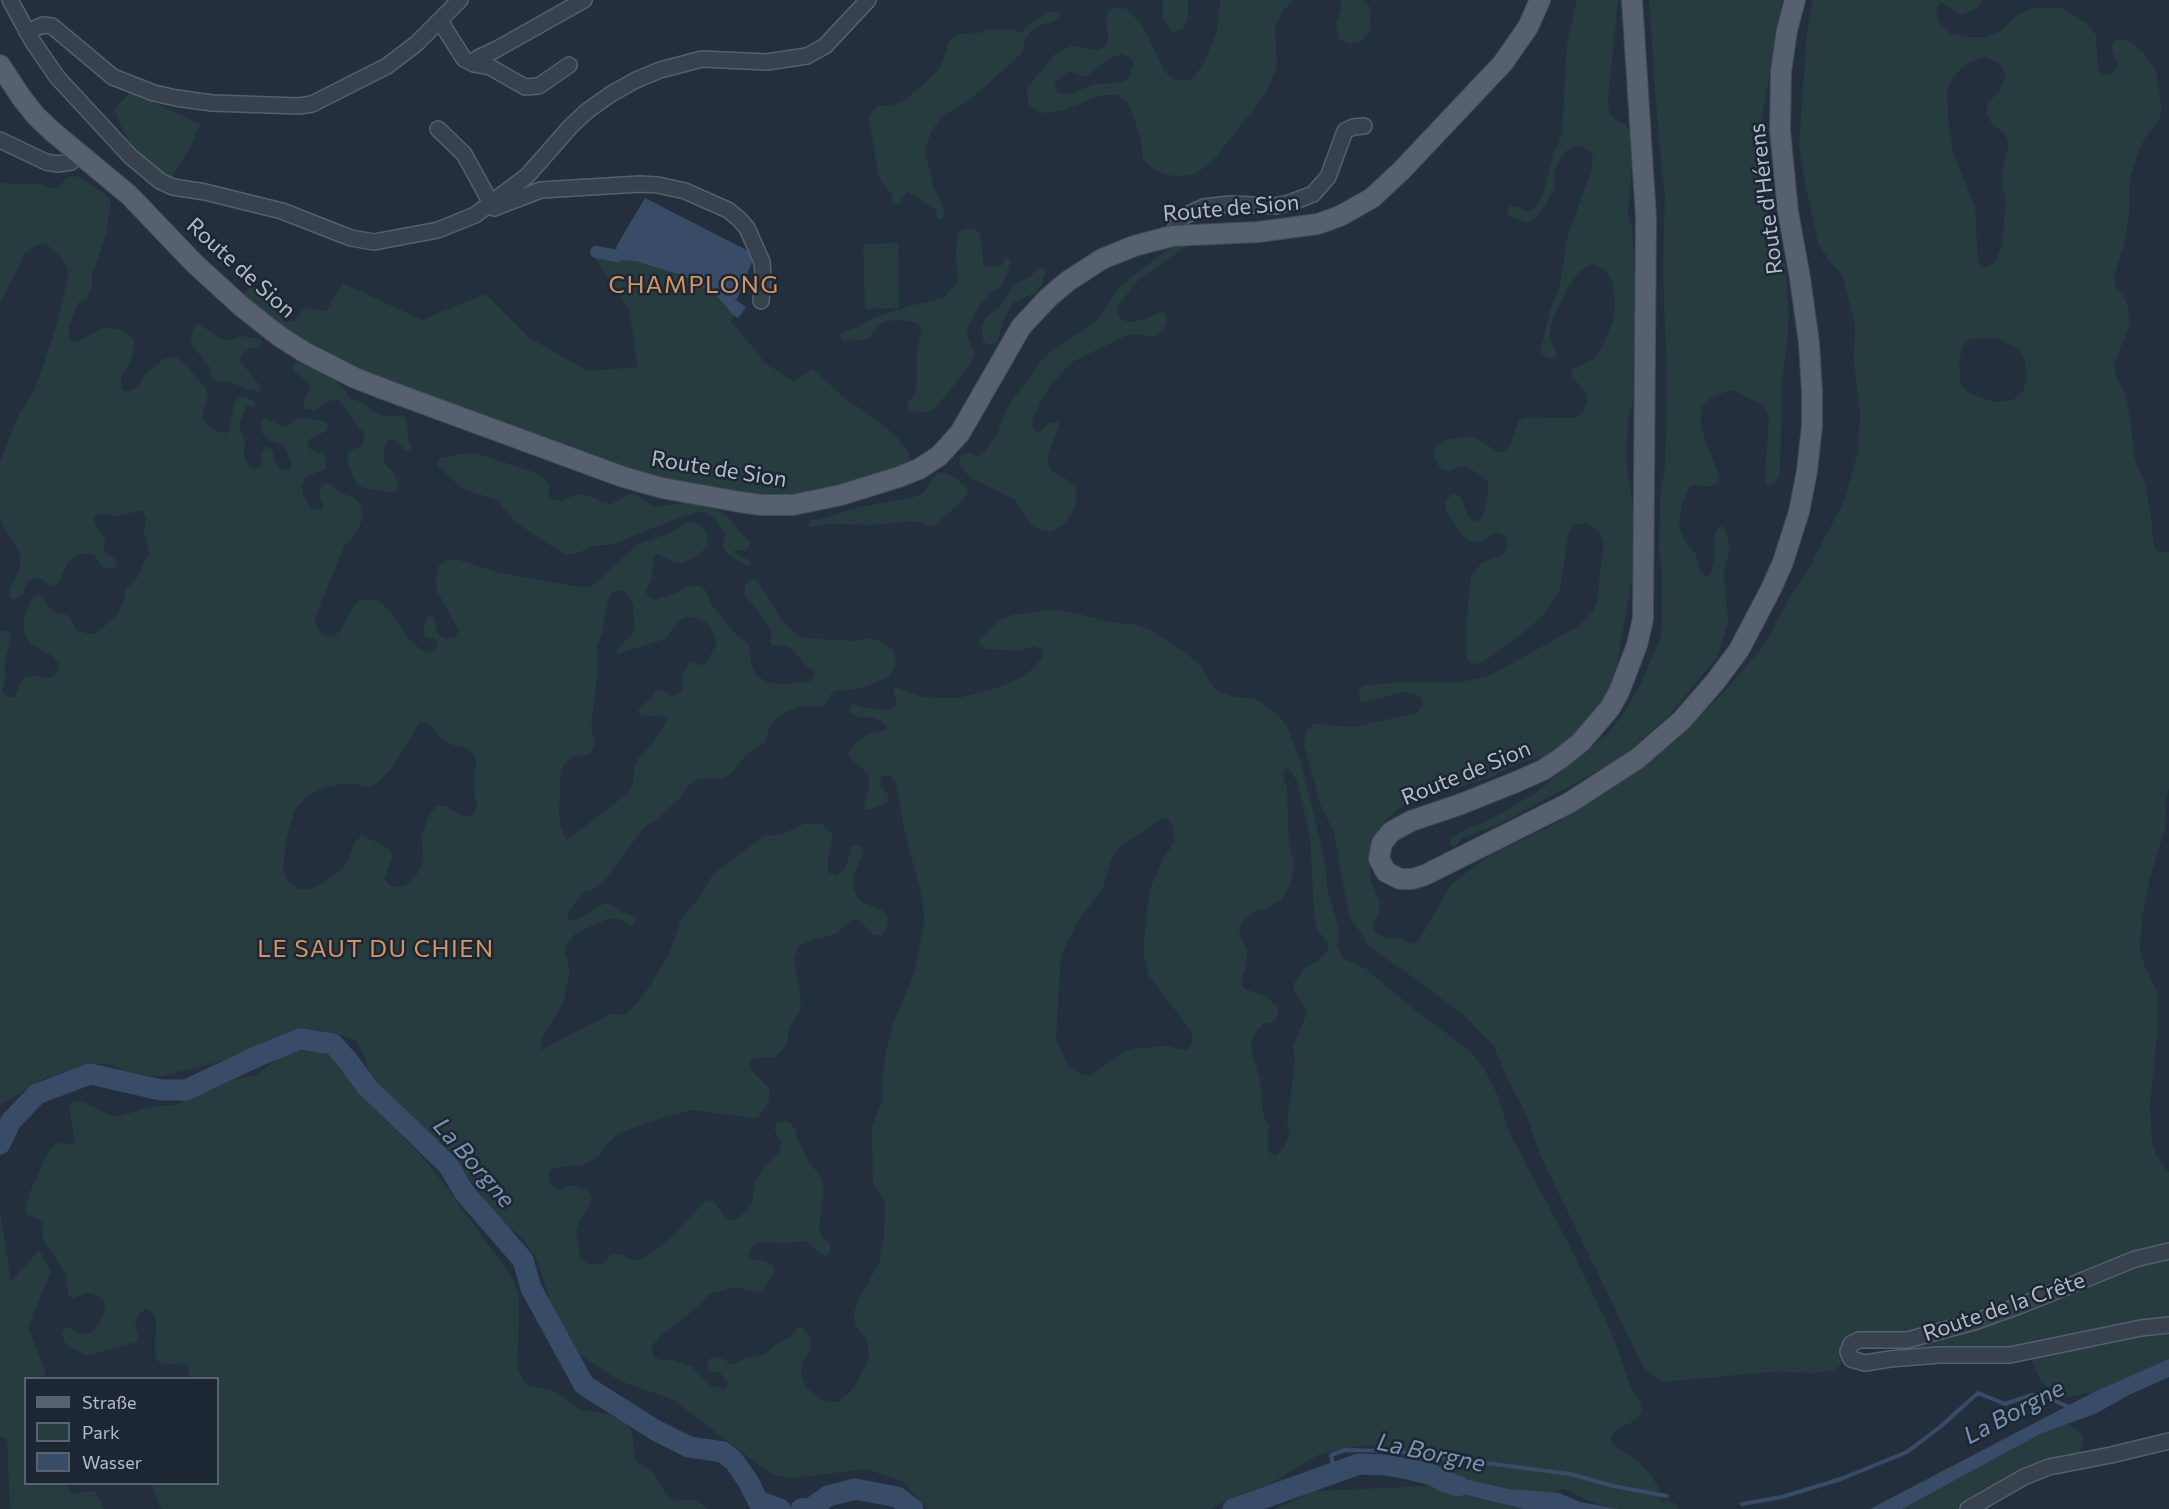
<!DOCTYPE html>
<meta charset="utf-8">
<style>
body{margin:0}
#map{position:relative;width:2169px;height:1509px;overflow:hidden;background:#242f3e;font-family:Commissioner,sans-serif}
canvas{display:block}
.legend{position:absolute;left:24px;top:1377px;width:195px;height:108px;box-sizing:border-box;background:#1d2633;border:2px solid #59626f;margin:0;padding:8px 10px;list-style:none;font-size:18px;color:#b4bcc9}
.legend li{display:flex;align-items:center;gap:12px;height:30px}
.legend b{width:30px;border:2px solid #59626f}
</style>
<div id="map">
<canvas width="2169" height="1509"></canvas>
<ul class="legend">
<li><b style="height:8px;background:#56606e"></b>Straße</li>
<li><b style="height:16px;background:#263c3f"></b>Park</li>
<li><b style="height:16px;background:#394c67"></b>Wasser</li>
</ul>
</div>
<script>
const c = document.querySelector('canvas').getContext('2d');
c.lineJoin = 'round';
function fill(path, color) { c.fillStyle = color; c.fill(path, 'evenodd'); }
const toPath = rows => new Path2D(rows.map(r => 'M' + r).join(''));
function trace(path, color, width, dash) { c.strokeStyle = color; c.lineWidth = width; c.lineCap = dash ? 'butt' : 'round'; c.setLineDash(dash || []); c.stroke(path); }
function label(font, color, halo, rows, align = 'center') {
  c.font = font + ' Commissioner,sans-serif'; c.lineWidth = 5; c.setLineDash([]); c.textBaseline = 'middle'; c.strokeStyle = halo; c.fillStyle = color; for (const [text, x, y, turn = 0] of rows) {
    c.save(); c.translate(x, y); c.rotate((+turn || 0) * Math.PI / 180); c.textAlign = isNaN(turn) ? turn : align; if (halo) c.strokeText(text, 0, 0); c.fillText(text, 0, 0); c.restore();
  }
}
const green = toPath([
 [1163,0,1188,0,1188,19,1182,30,1171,32,1163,19],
 [1220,0,1293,0,1283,11,1275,27,1277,68,1264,96,1211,163,1193,175,1172,176,1153,169,1143,159,1140,135,1128,103,1117,95,1102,95,1060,111,1041,113,1028,104,1027,88,1054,55,1071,46,1098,50,1106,46,1108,38,1106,18,1108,12,1116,7,1127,9,1142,25,1165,72,1176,80,1191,80,1203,65,1217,31],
 [1122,54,1129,57,1134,64,1128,79,1118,83,1094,84,1067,95,1057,92,1055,88,1055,84,1061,77,1070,71,1086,77,1108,59],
 [1340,0,1364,0,1370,7,1371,30,1362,41,1350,44,1339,39,1336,24,1341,7],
 [1577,0,1618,0,1608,99,1609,112,1616,120,1626,125,1632,134,1633,153,1628,214,1632,229,1634,255,1636,318,1633,402,1628,422,1626,457,1633,509,1632,579,1616,669,1608,692,1599,709,1580,728,1562,745,1544,756,1521,762,1487,779,1449,790,1424,794,1402,806,1386,820,1378,830,1372,846,1369,863,1371,882,1380,902,1379,913,1373,924,1375,932,1385,938,1401,939,1414,944,1419,940,1450,886,1468,871,1491,854,1551,826,1630,777,1678,738,1721,695,1765,644,1787,602,1809,568,1845,499,1858,451,1860,415,1854,362,1855,325,1842,274,1831,263,1819,245,1806,189,1799,144,1807,32,1813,0,1982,0,1977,8,1960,15,1941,2,1936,9,1938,21,1949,33,1963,37,1987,37,2000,31,2018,14,2034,8,2062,8,2088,24,2096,35,2098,70,2104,75,2113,73,2118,63,2112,51,2112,45,2116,39,2130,41,2145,55,2156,71,2162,110,2159,121,2145,138,2139,150,2129,182,2129,213,2124,244,2114,277,2116,287,2123,295,2128,308,2130,324,2114,364,2117,380,2125,393,2131,423,2135,460,2145,483,2151,518,2154,548,2160,552,2169,552,2169,789,2166,797,2165,829,2150,878,2142,917,2140,947,2144,965,2158,994,2158,1028,2150,1104,2152,1143,2156,1155,2169,1173,2169,1243,2145,1247,2018,1298,1906,1334,1893,1336,1869,1331,1857,1332,1841,1345,1841,1365,1834,1370,1816,1373,1770,1372,1661,1382,1644,1368,1541,1157,1526,1114,1505,1074,1494,1047,1468,1019,1413,977,1368,946,1363,936,1349,917,1334,832,1320,804,1304,744,1306,731,1314,724,1354,727,1417,713,1423,706,1422,699,1414,694,1404,692,1364,703,1361,702,1359,697,1359,692,1362,686,1404,682,1456,683,1489,676,1579,626,1593,611,1597,600,1604,542,1599,531,1585,523,1574,525,1568,534,1560,591,1545,613,1529,628,1490,657,1481,663,1472,664,1466,657,1466,626,1471,577,1481,563,1505,553,1508,546,1506,536,1497,532,1477,543,1468,540,1460,532,1446,511,1446,501,1452,494,1461,496,1468,516,1475,522,1480,520,1484,512,1489,489,1487,481,1476,472,1462,466,1449,471,1439,467,1434,458,1435,448,1445,440,1466,436,1478,439,1496,451,1503,452,1509,448,1518,422,1523,417,1572,418,1581,414,1587,403,1586,393,1572,377,1571,370,1593,359,1602,347,1612,323,1615,305,1613,283,1604,268,1593,264,1580,271,1567,288,1550,327,1550,340,1557,352,1555,358,1548,359,1540,352,1550,311,1560,285,1567,238,1591,171,1593,156,1588,150,1579,146,1568,149,1561,158,1555,169,1554,189,1545,206,1535,218,1527,222,1509,216,1507,212,1509,206,1518,207,1527,211,1535,208,1542,197,1554,152,1562,135,1567,44],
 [1985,57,1998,62,2006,75,1999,91,1988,103,1986,114,1993,126,2004,132,2009,143,2002,169,2002,185,2006,200,2002,245,1995,262,1986,268,1978,263,1975,206,1954,156,1949,129,1947,91,1953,77,1968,63],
 [1998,338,2020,350,2025,361,2027,378,2023,391,2013,400,1994,402,1969,393,1961,386,1959,366,1962,347,1969,339],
 [1649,0,1782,0,1759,135,1760,189,1785,264,1789,314,1787,346,1782,381,1780,475,1774,484,1767,485,1765,476,1769,417,1762,404,1732,390,1711,397,1702,407,1700,418,1705,439,1719,476,1719,482,1709,487,1694,485,1689,488,1682,503,1679,528,1686,542,1695,553,1701,573,1706,577,1710,575,1714,561,1715,536,1717,529,1721,526,1724,528,1730,545,1724,574,1728,622,1717,657,1670,714,1620,759,1501,823,1462,838,1456,846,1451,846,1449,843,1452,837,1464,830,1486,822,1537,792,1608,733,1623,714,1639,687,1660,640,1662,627,1662,571,1659,553,1660,498,1665,466,1667,384,1663,268,1665,196,1659,144],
 [1053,11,1059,14,1058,18,1050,23,1042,24,1030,32,1024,40,1025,46,1022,53,1010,64,967,102,942,116,931,132,925,150,933,185,945,212,944,218,938,220,936,210,909,192,906,193,899,204,895,205,892,203,892,195,879,178,869,118,871,113,878,106,895,105,903,102,928,80,941,66,950,39,958,34,978,33,989,29,1013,30,1018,33,1023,31,1034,20],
 [131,92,200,124,191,146,171,180,143,160,131,144,121,126,114,109],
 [77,176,106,194,111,201,106,234,92,276,92,288,86,298,78,303,69,326,69,339,77,342,102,328,118,329,131,336,135,344,130,362,121,378,121,388,127,392,136,388,144,376,163,359,175,357,182,361,206,388,208,397,203,409,203,420,213,429,225,434,229,431,234,404,239,397,244,396,255,402,256,406,254,407,246,406,239,426,245,441,244,456,250,468,256,469,262,465,261,454,266,447,268,447,273,451,274,460,280,469,289,471,292,466,286,449,282,445,268,440,262,433,261,421,266,418,283,427,289,425,296,419,304,417,325,422,329,427,326,431,310,439,307,445,309,449,323,454,326,459,326,469,307,476,302,485,303,495,311,508,321,510,323,506,319,494,320,489,325,483,331,485,341,493,354,498,361,505,363,517,356,534,345,545,315,617,316,626,322,635,332,637,340,632,355,603,360,600,377,600,389,610,408,638,420,649,428,652,434,650,438,642,435,639,427,638,423,633,426,618,430,616,434,617,437,633,444,639,454,638,459,631,437,591,436,579,439,565,447,560,459,560,501,573,585,588,592,586,638,544,670,533,687,522,693,522,701,525,706,532,708,546,697,556,682,564,674,562,658,554,654,556,652,578,646,590,648,597,655,600,676,593,692,585,700,586,706,591,711,604,735,633,749,645,751,663,756,675,768,683,788,684,811,681,815,675,813,669,805,665,792,649,784,645,773,646,770,642,772,632,752,603,745,597,745,585,751,579,756,580,771,601,779,617,790,629,802,638,856,641,870,638,881,641,892,649,896,660,894,668,887,678,858,689,835,691,830,695,827,703,821,707,801,706,788,711,776,718,770,727,764,743,745,756,732,773,724,778,698,779,687,787,681,797,655,821,644,827,603,883,592,890,584,892,567,913,569,919,574,921,605,903,613,905,622,913,628,913,637,918,632,925,627,925,622,920,612,918,603,921,576,933,567,944,565,952,570,970,563,1004,543,1036,539,1051,610,1014,626,1015,643,996,668,956,682,917,698,899,713,874,764,836,781,835,806,823,822,824,833,835,828,860,828,872,836,876,846,868,852,846,859,845,864,851,855,872,853,886,860,901,883,911,888,918,887,927,883,935,873,935,860,921,855,919,850,921,836,934,811,940,799,946,794,958,801,999,800,1011,788,1029,788,1041,780,1053,774,1057,754,1058,750,1062,750,1069,769,1088,770,1096,766,1107,758,1117,752,1118,693,1110,658,1119,617,1134,608,1143,598,1157,582,1165,552,1168,549,1176,551,1185,557,1190,573,1185,586,1189,592,1196,588,1208,579,1220,576,1232,580,1256,587,1264,603,1264,611,1254,621,1255,629,1259,637,1260,649,1255,673,1236,705,1201,710,1200,714,1202,724,1216,728,1219,733,1220,740,1217,752,1204,755,1181,763,1169,779,1153,781,1144,774,1128,777,1123,787,1121,796,1129,797,1137,809,1163,819,1174,824,1189,819,1229,822,1237,830,1243,830,1252,826,1256,819,1253,808,1242,799,1241,785,1244,765,1241,751,1247,748,1257,753,1260,762,1260,771,1264,775,1270,763,1290,756,1292,734,1287,709,1294,700,1305,659,1337,652,1346,653,1356,660,1360,673,1360,692,1367,711,1386,724,1389,729,1384,720,1373,709,1371,707,1364,711,1358,719,1357,732,1365,748,1357,758,1357,767,1353,774,1346,791,1337,798,1327,803,1328,811,1339,810,1350,803,1362,801,1375,806,1387,823,1401,838,1402,853,1389,869,1358,867,1339,855,1325,854,1312,861,1295,879,1263,884,1234,885,1202,873,1185,872,1128,883,1098,882,1080,886,1050,895,1018,915,972,924,921,923,900,904,829,896,783,891,777,886,775,882,776,880,785,889,796,886,804,867,810,864,809,869,786,868,774,849,757,849,750,855,744,869,734,885,730,887,726,883,722,871,717,859,717,850,713,850,706,854,704,863,708,891,710,896,705,897,700,893,693,895,687,921,697,958,698,997,688,1020,678,1033,669,1043,656,1043,650,1035,646,1019,651,987,649,980,645,980,640,997,622,1012,615,1052,610,1070,612,1115,623,1133,624,1149,629,1187,654,1202,667,1210,683,1217,691,1236,697,1252,698,1262,703,1278,714,1288,728,1301,762,1326,866,1327,887,1339,931,1337,947,1344,959,1366,969,1414,1009,1471,1052,1486,1072,1498,1096,1508,1130,1567,1241,1611,1331,1631,1388,1641,1402,1642,1412,1635,1420,1616,1430,1611,1436,1612,1444,1639,1462,1650,1474,1659,1488,1659,1500,1662,1502,1667,1500,1673,1502,1680,1509,1612,1509,1587,1500,1564,1489,1558,1489,1550,1495,1542,1496,1452,1479,1429,1468,1413,1457,1367,1445,1331,1451,1318,1455,1271,1483,1234,1497,1210,1509,928,1509,902,1481,866,1469,793,1478,777,1476,761,1467,674,1400,620,1381,579,1354,562,1332,551,1306,539,1264,526,1243,517,1233,503,1224,442,1142,430,1138,373,1077,368,1071,363,1052,356,1041,351,1038,333,1033,304,1031,277,1040,227,1060,157,1077,128,1072,110,1064,91,1064,45,1078,0,1105,0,631,5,630,11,635,4,667,6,673,2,691,7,697,14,697,23,678,32,676,51,678,57,674,59,665,53,656,31,644,24,632,24,619,31,599,37,595,43,598,49,607,57,613,68,615,71,619,76,630,85,633,95,634,117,615,125,599,125,590,137,578,149,552,144,533,146,517,142,510,118,516,99,513,94,518,96,526,105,537,104,552,115,559,117,564,113,568,104,568,94,555,84,553,75,557,67,563,60,581,54,586,48,584,41,579,33,578,27,582,23,594,16,599,10,598,10,589,20,569,20,557,15,544,6,531,0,518,0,462,16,420,34,391,41,372,57,323,69,273,66,265,57,253,47,245,38,244,26,252,0,303,0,182,10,184,42,184,51,189,59,187,67,177],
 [620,590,626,593,633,604,634,627,632,634,617,649,617,654,665,639,678,623,684,617,693,617,705,621,711,628,715,636,716,644,706,664,700,665,690,662,683,673,682,690,677,695,671,696,662,689,657,690,650,700,641,706,638,711,642,716,663,715,667,720,652,744,638,759,634,766,633,783,628,793,567,840,561,828,559,815,561,769,572,756,587,755,591,752,595,742,591,729,598,669,597,646,602,634,608,601,613,592],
 [420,722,428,723,440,738,453,745,465,747,474,754,476,764,473,784,477,807,473,815,463,816,445,806,437,806,429,814,422,836,423,860,416,876,404,886,392,887,384,879,393,855,389,849,362,835,355,842,346,864,340,871,316,887,308,889,298,889,287,880,283,870,286,839,295,809,308,795,322,789,341,784,354,784,367,787,378,783,393,767],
 [1288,768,1297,781,1310,836,1314,915,1317,929,1329,945,1328,950,1318,961,1304,969,1294,983,1294,992,1304,1005,1307,1013,1293,1046,1295,1062,1287,1123,1290,1135,1284,1147,1276,1156,1269,1153,1267,1147,1269,1127,1263,1114,1260,1078,1252,1055,1251,1043,1257,1030,1263,1024,1274,1022,1279,1012,1277,1006,1263,995,1244,989,1241,981,1246,965,1247,951,1239,932,1241,923,1253,912,1268,908,1282,899,1290,885,1294,864,1289,842,1287,789,1283,774,1284,770],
 [1163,818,1168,819,1173,827,1175,841,1163,859,1151,886,1147,909,1143,953,1149,976,1192,1032,1192,1043,1189,1049,1184,1050,1167,1046,1132,1049,1119,1055,1090,1076,1082,1075,1068,1065,1056,1039,1061,955,1079,919,1102,890,1111,861,1118,848],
 [972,228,980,233,982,242,983,263,986,266,1000,267,1007,257,1010,260,1009,270,1001,286,991,292,980,305,967,328,968,339,975,354,971,364,937,406,928,412,912,411,909,410,907,404,915,393,917,383,917,351,922,328,917,323,902,320,887,321,881,323,868,339,842,341,840,335,842,332,855,328,873,318,909,306,944,298,959,280,955,257,958,234,962,230],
 [898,243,899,308,865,309,863,244],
 [1177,245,1185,247,1134,284,1118,307,1118,315,1121,319,1129,322,1142,320,1162,312,1166,314,1167,319,1164,328,1158,335,1148,337,1138,334,1127,335,1072,362,1050,386,1039,405,1033,418,1032,426,1035,431,1040,432,1049,423,1056,422,1060,423,1049,453,1048,465,1052,471,1065,478,1075,487,1077,504,1071,515,1063,525,1051,532,1041,530,1031,525,1015,500,970,478,959,463,961,456,970,453,976,456,980,456,985,451,998,432,1007,408,1041,361,1049,353,1096,321,1119,287,1164,252],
 [596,255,639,262,663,268,684,276,715,294,733,315,731,322,761,357,762,362,793,381,813,369,849,402,860,408,894,434,908,451,910,464,836,490,781,500,653,479,412,394,302,344,241,296,251,287,261,290,275,303,281,317,285,322,294,321,306,306,316,310,326,311,343,283,422,320,485,294,528,337,588,371,638,367,629,310,594,257],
 [1043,268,1046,271,1042,284,1035,293,1014,302,1004,318,997,342,993,345,987,344,983,341,982,326,986,317,999,308,1014,284,1030,277,1037,269],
 [199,324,221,339,228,340,241,336,260,339,262,343,259,347,250,348,241,355,240,361,260,386,261,390,260,392,246,389,227,380,221,382,213,380,209,366,191,344,192,333,195,325],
 [296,362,310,366,340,384,351,399,365,403,373,411,380,415,404,417,407,422,408,440,411,446,410,450,406,451,394,439,388,440,385,445,383,457,386,465,395,474,398,487,396,491,393,493,369,489,359,486,356,483,348,465,347,455,351,450,361,447,365,440,364,434,338,399,326,402,315,410,306,409,303,403,310,390,309,383,293,370,293,367],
 [466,453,478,454,537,473,546,480,550,487,548,495,551,499,560,501,578,494,596,498,602,503,611,504,629,494,636,495,654,507,689,502,716,509,729,518,740,533,751,542,746,551,735,550,734,552,750,561,751,564,747,566,726,553,723,544,725,538,724,533,715,519,705,513,699,512,673,520,610,545,597,545,575,554,564,554,515,522,497,500,463,489,438,466,437,462,440,458],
 [945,472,957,479,967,488,968,492,963,500,934,526,930,527,919,522,911,521,874,525,829,524,811,527,808,525,810,520,817,520,860,507,914,497,923,493,937,473],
 [309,1050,323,1052,340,1063,347,1070,366,1101,417,1151,444,1184,514,1280,519,1296,518,1369,523,1381,528,1385,556,1392,580,1410,608,1414,624,1422,632,1432,635,1461,653,1472,664,1491,671,1498,676,1501,693,1499,709,1509,163,1509,160,1507,152,1484,218,1484,218,1378,187,1378,189,1373,188,1367,183,1363,163,1365,157,1360,155,1354,156,1318,153,1313,146,1309,138,1315,135,1325,138,1336,137,1342,90,1355,84,1355,65,1343,62,1335,64,1328,69,1327,76,1332,87,1334,92,1332,101,1320,105,1310,104,1301,98,1296,87,1293,73,1298,68,1296,66,1274,43,1240,43,1225,40,1220,28,1215,25,1211,30,1192,49,1150,56,1143,70,1144,75,1142,69,1108,70,1104,77,1100,112,1116,120,1116,150,1107,175,1105,235,1079,255,1076,274,1061,292,1053],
 [0,1210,11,1282,39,1250,51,1271,28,1327,44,1367,46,1378,26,1378,26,1484,68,1484,71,1494,95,1491,104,1509,10,1509,7,1438,0,1436],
 [2169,1257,2169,1359,2094,1392,2063,1398,2041,1382,2028,1351,2010,1347,1920,1352,1893,1341,1996,1315,2024,1315,2081,1286,2134,1265],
 [2068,1424,2084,1435,2078,1462,2049,1467,1968,1509,1902,1509,2040,1434],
 [1429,1486,1524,1509,1275,1509,1313,1491]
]);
const water = toPath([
 [645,198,752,253,754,257,737,299,734,299,746,307,738,318,733,315,715,294,684,276,639,262,617,259,618,252,616,247],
 [2169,1359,2169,1377,2129,1395,2097,1413,2040,1434,1902,1509,1870,1509,2094,1392],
 [1433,1472,1509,1489,1559,1493,1580,1502,1619,1509,1524,1509,1429,1486]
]);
const stream = toPath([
 [1335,1473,1331,1455,1345,1450,1394,1451,1570,1474,1613,1486,1667,1496],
 [1742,1504,1782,1497,1841,1479,1907,1452,1940,1427,1978,1393,2005,1404,2032,1395,2042,1395,2071,1408]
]);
const canal = toPath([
 [596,252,618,256]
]);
const river = toPath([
 [0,1144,11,1121,37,1094,90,1074,161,1090,186,1090,258,1056,300,1039,333,1044,349,1062,367,1087,448,1165,464,1192,523,1260,531,1288,584,1385,655,1430,689,1447,723,1452,734,1461,748,1481,758,1501,780,1509],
 [801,1509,811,1508,828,1496,855,1489,897,1497,913,1509],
 [1233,1509,1359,1464,1385,1465,1408,1469,1433,1475,1443,1481,1458,1486]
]);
const minor = toPath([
 [10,0,33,42,57,77,130,156,160,181,173,187,205,192,282,211,351,238,374,242,438,230,475,215,527,176,571,126,587,111,611,94,636,80,660,70,702,59,767,62,807,56,825,46,868,0],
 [440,21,464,59,474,64,490,67,525,87,539,86,569,65],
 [27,32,43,25,52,26,113,77,154,93,176,98,212,103,299,106,312,104,387,66,416,44,460,0],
 [474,64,478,58,497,49,584,0],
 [438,129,464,154,491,203],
 [0,140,46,162,58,164,71,162,79,153],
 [494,208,541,190,640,184,658,185,685,191,728,210,739,219,747,228,762,262,763,276,761,301],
 [1172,236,1179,221,1184,216,1204,207,1230,204,1276,206,1292,202,1313,194,1328,177,1345,131,1353,127,1364,126],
 [2169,1251,2135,1259,2022,1305,1974,1322,1907,1340,1859,1340,1851,1344,1848,1352,1851,1359,1865,1363,1890,1359,1939,1355,2010,1355,2141,1328,2169,1325],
 [1968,1509,2024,1477,2049,1467,2111,1455,2169,1441]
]);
const major = toPath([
 [1632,0,1646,217,1643,619,1637,645,1619,692,1610,708,1581,742,1561,758,1543,770,1516,782,1461,804,1411,821,1391,832,1382,843,1379,859,1386,872,1400,879,1412,879,1425,875,1569,803,1637,759,1682,720,1715,682,1739,650,1771,589,1783,562,1799,512,1807,471,1812,426,1812,392,1809,343,1800,278,1788,212,1780,130,1781,72,1787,30,1795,0],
 [0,65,21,97,36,116,53,132,129,195,194,263,241,306,279,336,304,352,355,378,386,390,623,477,662,488,740,502,761,505,793,505,841,495,899,477,919,469,939,456,960,433,1021,327,1048,298,1068,281,1102,259,1134,246,1172,236,1258,232,1318,224,1340,216,1372,198,1402,170,1503,63,1528,27,1540,0]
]);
const streetNames = [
 ["Route d'Hérens",1766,199,-97],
 ["Route de Sion",1231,208,-5],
 ["Route de Sion",241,268,42],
 ["Route de Sion",719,469,9],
 ["Route de Sion",1466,773,-22],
 ["Route de la Crête",2004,1307,-19]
];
const neighbourhoodNames = [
 ["CHAMPLONG",694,285],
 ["LE SAUT DU CHIEN",376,949]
];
const waterNames = [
 ["La Borgne",474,1163,49],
 ["La Borgne",2014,1412,-28],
 ["La Borgne",1431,1453,12]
];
fill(green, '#263c3f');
fill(water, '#394c67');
trace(stream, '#394c67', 4);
trace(canal, '#394c67', 12);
trace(river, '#394c67', 21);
trace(minor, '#565f6c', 18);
trace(major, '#414a57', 22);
trace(minor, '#38414e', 15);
trace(major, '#56606e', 20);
label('22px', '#b4bcc9', '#1d2633', streetNames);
c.letterSpacing = '1.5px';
label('24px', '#d59563', '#1d2633', neighbourhoodNames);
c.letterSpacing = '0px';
label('italic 24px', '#7c92b1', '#1d2633', waterNames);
</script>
